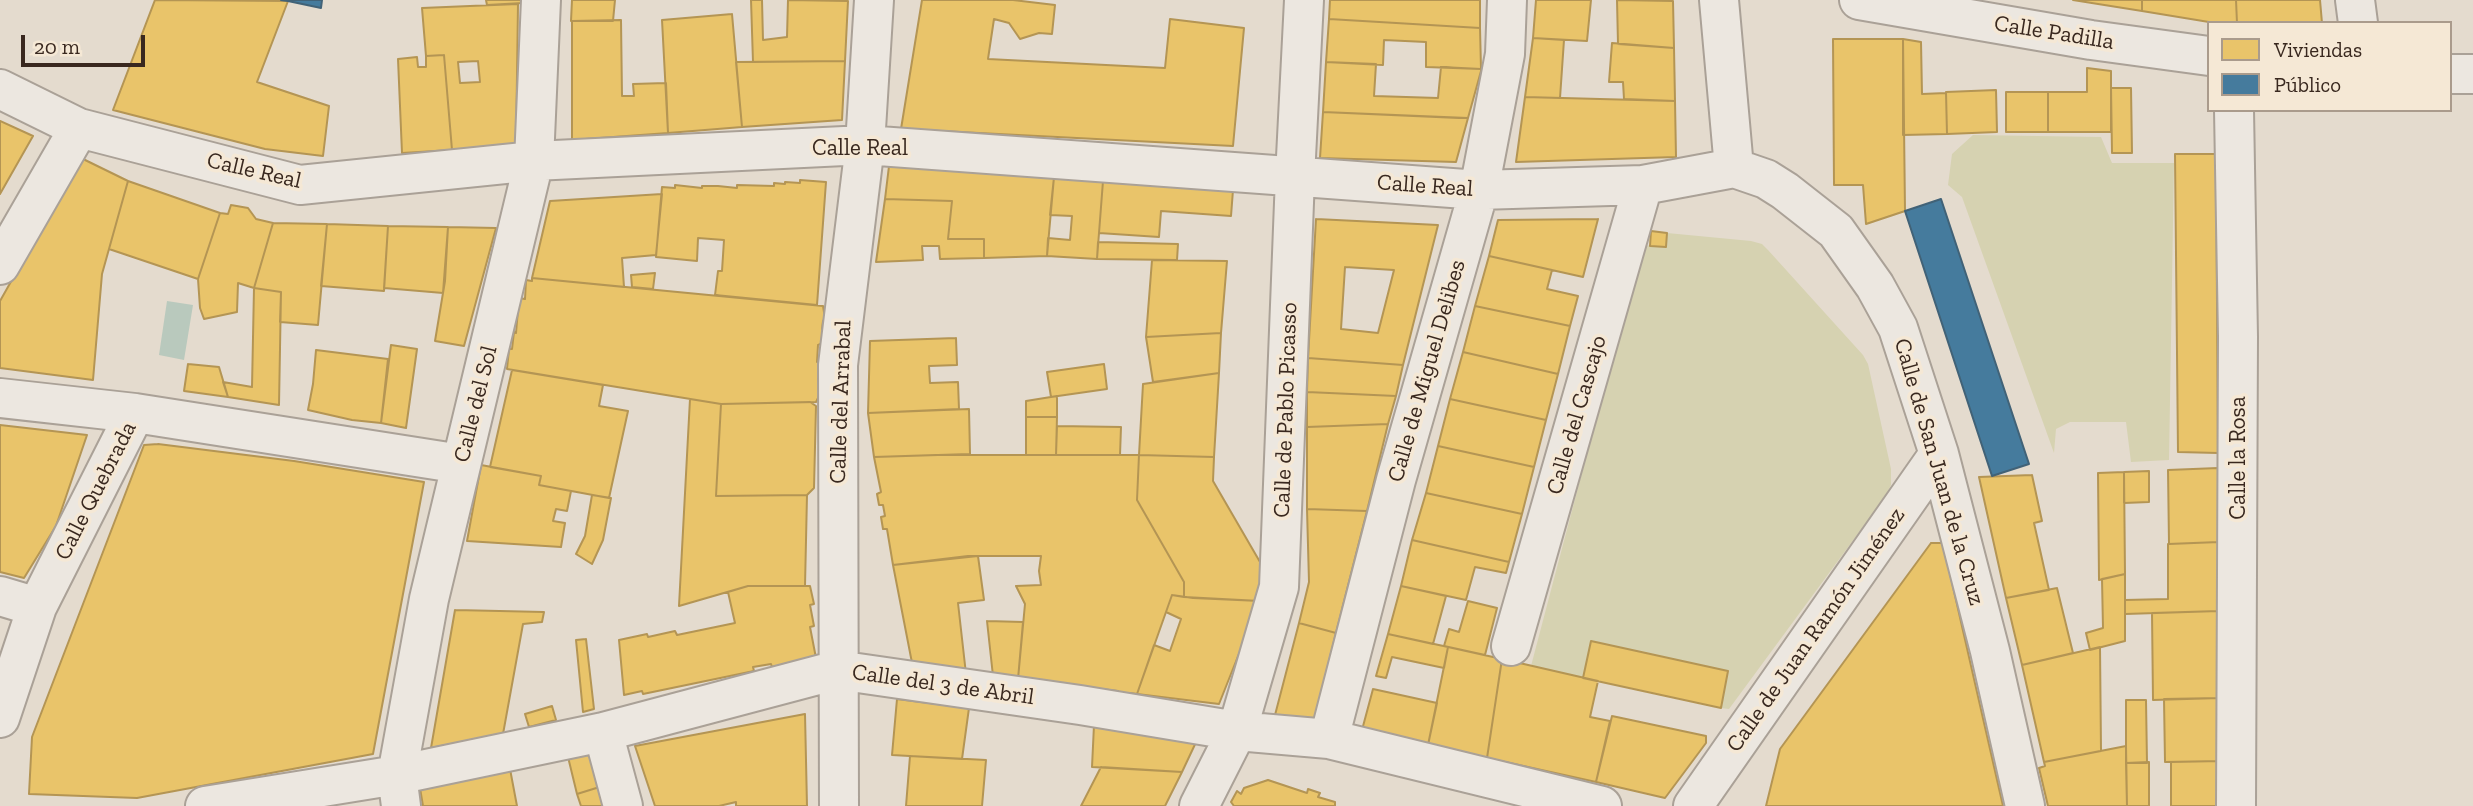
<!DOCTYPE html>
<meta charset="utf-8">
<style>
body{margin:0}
#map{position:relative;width:2473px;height:806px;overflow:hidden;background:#e4dbce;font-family:"Zilla Slab",serif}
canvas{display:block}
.legend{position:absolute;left:2207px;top:21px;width:245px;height:91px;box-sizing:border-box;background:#f5e8d5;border:2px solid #aa9b8c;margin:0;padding:9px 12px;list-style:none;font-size:21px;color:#39281f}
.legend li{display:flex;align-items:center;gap:14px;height:35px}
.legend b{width:35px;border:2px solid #aa9b8c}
.scale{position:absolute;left:21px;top:35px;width:124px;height:32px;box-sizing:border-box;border:4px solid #39281f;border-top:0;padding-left:9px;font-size:21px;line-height:24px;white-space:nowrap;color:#39281f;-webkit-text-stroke:5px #f5e8d5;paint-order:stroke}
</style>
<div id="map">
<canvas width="2473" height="806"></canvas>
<ul class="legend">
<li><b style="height:19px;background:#e9c46a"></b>Viviendas</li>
<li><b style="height:19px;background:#457b9d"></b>Público</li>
</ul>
<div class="scale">20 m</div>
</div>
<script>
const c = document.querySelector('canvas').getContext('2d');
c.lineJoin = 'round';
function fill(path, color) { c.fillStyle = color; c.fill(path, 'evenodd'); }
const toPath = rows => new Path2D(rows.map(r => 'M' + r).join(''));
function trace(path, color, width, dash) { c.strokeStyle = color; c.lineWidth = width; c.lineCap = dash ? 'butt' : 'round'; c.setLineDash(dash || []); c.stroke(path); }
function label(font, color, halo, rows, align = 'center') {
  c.font = font + ' "Zilla Slab",serif'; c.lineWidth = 7; c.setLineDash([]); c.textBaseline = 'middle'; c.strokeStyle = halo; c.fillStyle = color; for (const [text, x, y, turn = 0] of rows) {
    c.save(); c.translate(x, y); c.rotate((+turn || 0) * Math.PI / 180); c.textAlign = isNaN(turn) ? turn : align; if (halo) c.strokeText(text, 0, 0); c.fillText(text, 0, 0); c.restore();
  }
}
const green = toPath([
 [1973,135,2101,137,2112,163,2174,163,2169,460,2131,462,2126,422,2070,422,2056,429,2054,453,1962,197,1948,185,1952,154],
 [1667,233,1751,241,1762,244,1768,250,1863,355,1868,364,1891,469,1891,485,1885,497,1729,709,1721,708,1728,671,1592,641,1583,678,1531,666,1642,245,1666,247]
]);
const water = toPath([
 [167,301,193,305,184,360,159,355]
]);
const homes = toPath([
 [155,0,288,1,257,82,329,106,323,156,265,149,113,110,155,0],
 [486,0,523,0,523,3,487,5,486,0],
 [572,0,615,0,613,21,571,21,572,0],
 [751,0,762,0,763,40,787,37,788,0,848,1,845,61,753,62,751,0],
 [922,0,1013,0,1055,5,1052,34,1039,33,1020,39,1009,23,994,19,988,59,1165,68,1170,19,1244,28,1233,146,901,129,922,0],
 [1330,0,1480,0,1480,28,1329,19,1330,0],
 [1536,0,1591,0,1587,41,1533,38,1536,0],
 [1617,0,1673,1,1674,48,1618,44,1617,0],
 [2073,0,2142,0,2142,11,2073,0],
 [2142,0,2236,0,2237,23,2215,23,2142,11,2142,0],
 [2236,0,2320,0,2322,23,2237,23,2236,0],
 [518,4,516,146,452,150,444,55,426,56,422,8,518,4],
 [478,61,480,82,460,83,458,62,478,61],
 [732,14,742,127,668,133,662,20,732,14],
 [1329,19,1480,28,1481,69,1426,67,1426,42,1384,40,1383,65,1326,62,1329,19],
 [621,20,622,96,634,96,633,84,666,83,668,133,572,140,572,21,621,20],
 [1533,38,1564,40,1560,98,1525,97,1533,38],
 [1833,39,1903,39,1905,211,1866,224,1863,185,1834,185,1833,39],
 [1903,39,1921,42,1922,94,1946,93,1947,134,1903,135,1903,39],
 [1612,43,1674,48,1675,101,1624,99,1623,82,1609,82,1612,43],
 [444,55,452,150,402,153,398,59,417,57,418,67,426,67,426,56,444,55],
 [845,61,842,120,742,127,736,62,845,61],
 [1326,62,1376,64,1374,96,1438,98,1441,67,1481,69,1481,71,1468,118,1323,112,1326,62],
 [2087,68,2111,71,2111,132,2048,132,2048,92,2087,92,2087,68],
 [2111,88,2131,88,2132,153,2112,153,2111,88],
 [1996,90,1997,132,1947,134,1946,92,1996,90],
 [2006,92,2048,92,2048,132,2006,132,2006,92],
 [1525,97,1675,101,1676,157,1516,162,1525,97],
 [1323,112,1459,118,1468,118,1456,162,1320,158,1323,112],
 [0,121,33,136,0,194,0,121],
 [2175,154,2216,154,2218,453,2178,452,2175,154],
 [81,158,128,181,102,274,93,380,0,368,0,301,81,158],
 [889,166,1054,177,1047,256,984,258,984,239,948,239,952,201,885,199,889,166],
 [1054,177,1103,181,1097,259,1047,256,1048,238,1070,240,1072,216,1050,215,1054,177],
 [800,180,826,182,817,305,715,295,718,271,722,271,724,240,698,238,697,261,656,257,662,187,675,188,675,185,702,188,702,186,718,186,737,188,737,185,774,186,774,183,785,184,785,182,800,183,800,180],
 [128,181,220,213,198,279,109,249,128,181],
 [1103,181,1233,190,1231,216,1161,211,1159,237,1099,233,1103,181],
 [662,194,656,255,622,258,624,287,532,278,550,201,662,194],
 [885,199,952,201,948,239,984,239,984,258,940,259,939,246,922,246,923,260,876,262,885,199],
 [231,205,248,208,256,219,273,223,254,288,238,283,237,312,204,319,200,308,198,279,220,213,228,214,231,205],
 [1316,219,1438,225,1403,365,1308,358,1316,219],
 [1345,267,1394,270,1378,333,1341,329,1345,267],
 [1598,219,1583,277,1489,256,1498,220,1598,219],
 [273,223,327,224,318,325,280,322,281,292,254,288,273,223],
 [327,224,388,226,384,291,321,286,327,224],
 [388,226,448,227,443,293,384,288,388,226],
 [448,227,496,228,464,346,435,341,445,281,448,227],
 [1651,231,1667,233,1666,247,1650,246,1651,231],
 [1098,242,1178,244,1177,260,1097,259,1098,242],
 [1489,256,1552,270,1547,289,1578,296,1570,326,1475,306,1489,256],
 [1152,260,1227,261,1221,333,1146,337,1152,260],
 [655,273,653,289,632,287,631,275,655,273],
 [532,278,823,306,825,318,823,321,822,329,825,333,823,343,818,345,817,362,822,365,818,378,820,394,816,402,721,404,507,369,509,349,512,349,514,332,516,333,519,298,525,299,526,280,532,281,532,278],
 [254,288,281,292,279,405,228,397,223,382,252,387,254,288],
 [1475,306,1570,326,1558,374,1463,352,1475,306],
 [1221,333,1219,373,1153,382,1146,337,1221,333],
 [956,338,957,365,929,366,930,383,958,382,959,409,868,413,870,341,956,338],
 [391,345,417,349,406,428,381,423,391,345],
 [316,350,388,359,381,423,352,420,308,410,313,384,316,350],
 [1463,352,1558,374,1546,420,1450,399,1463,352],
 [1308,358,1403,365,1396,396,1307,392,1308,358],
 [188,364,219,367,228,397,184,391,188,364],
 [1104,364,1107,389,1051,397,1047,372,1104,364],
 [512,370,603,385,599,406,628,411,609,498,539,485,541,476,490,467,512,370],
 [1219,373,1214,457,1139,455,1143,384,1219,373],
 [1307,392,1396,396,1388,424,1307,427,1307,392],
 [1057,396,1057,417,1026,417,1026,401,1057,396],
 [690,399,721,404,716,496,807,495,805,586,748,586,679,606,690,399],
 [1450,399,1546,420,1534,467,1438,446,1450,399],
 [810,402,816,406,814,488,807,495,716,496,721,404,810,402],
 [969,409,970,454,874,457,868,413,969,409],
 [1026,417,1057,417,1056,455,1026,455,1026,417],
 [1388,424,1367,511,1307,509,1307,427,1388,424],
 [0,425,87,435,56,526,24,578,0,572,0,425],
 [1057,426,1121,427,1120,455,1056,455,1057,426],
 [158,444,294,461,424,482,373,754,137,798,29,794,32,737,144,445,158,444],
 [1438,446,1534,467,1522,514,1426,493,1438,446],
 [936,455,1139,455,1137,500,1184,582,1184,597,1172,595,1137,694,1130,693,1130,696,1117,695,1118,691,1018,679,1025,604,1016,586,1041,585,1039,571,1041,556,968,556,893,565,887,529,883,529,881,517,885,516,883,505,879,505,877,494,881,492,874,457,936,455],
 [1139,455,1214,457,1213,481,1260,562,1260,601,1184,597,1184,582,1137,500,1139,455],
 [481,465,541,476,539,485,571,491,567,511,556,509,553,521,565,523,561,547,467,541,481,465],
 [2218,468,2219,542,2169,544,2168,470,2218,468],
 [2149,471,2149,502,2124,503,2124,472,2149,471],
 [2124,472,2125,574,2099,580,2098,473,2124,472],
 [2032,475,2042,521,2034,523,2049,590,2006,598,1979,477,2032,475],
 [1426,493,1522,514,1509,562,1412,540,1426,493],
 [592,495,611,498,603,540,592,564,576,554,585,536,592,495],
 [1307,509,1367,511,1336,633,1299,623,1309,582,1307,509],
 [1412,540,1509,562,1506,573,1475,567,1466,600,1401,586,1412,540],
 [2219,542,2219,611,2125,614,2125,600,2168,599,2168,544,2219,542],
 [1931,543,1943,543,2003,806,1766,806,1780,749,1931,543],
 [978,556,984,600,958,603,966,674,913,668,893,565,978,556],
 [2125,574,2125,641,2090,650,2086,633,2103,628,2102,579,2125,574],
 [748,586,810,586,814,604,810,605,814,626,810,627,816,658,772,667,771,664,753,667,754,671,643,694,642,691,624,695,619,640,647,634,648,637,675,631,677,635,735,623,728,592,748,586],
 [1401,586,1446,596,1433,644,1388,634,1401,586],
 [2057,588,2073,653,2022,665,2006,598,2057,588],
 [1172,595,1193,598,1260,601,1219,704,1137,694,1154,645,1170,651,1181,619,1166,612,1172,595],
 [1468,601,1497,608,1485,655,1444,646,1449,629,1459,632,1468,601],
 [455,610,544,612,542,622,523,624,503,734,431,748,455,610],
 [2219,611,2220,698,2153,700,2152,613,2219,611],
 [987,621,1023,622,1018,679,993,676,987,621],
 [1299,623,1336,633,1314,722,1275,715,1299,623],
 [1388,634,1448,647,1444,668,1392,657,1386,678,1376,676,1388,634],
 [586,639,594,709,583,712,576,640,586,639],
 [1591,641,1728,671,1721,708,1583,678,1591,641],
 [1448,647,1502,659,1487,758,1428,745,1448,647],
 [2100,647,2101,751,2044,762,2022,665,2100,647],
 [1502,659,1598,681,1590,717,1610,721,1596,782,1487,758,1502,659],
 [1373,689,1437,703,1428,745,1362,730,1373,689],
 [2220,698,2221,761,2165,762,2164,699,2220,698],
 [897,699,969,708,962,759,892,755,897,699],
 [2126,700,2146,700,2147,763,2126,763,2126,700],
 [552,706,556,720,529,727,525,714,552,706],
 [805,714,807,806,736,806,736,802,719,806,655,806,635,746,805,714],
 [1612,716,1706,736,1706,743,1665,798,1596,782,1612,716],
 [1094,725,1198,738,1182,772,1092,767,1094,725],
 [2126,746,2127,806,2048,806,2039,768,2045,766,2044,762,2126,746],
 [597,750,606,785,577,794,568,757,597,750],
 [910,756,986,760,982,806,906,806,910,756],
 [2221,761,2221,806,2171,806,2171,762,2221,761],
 [2149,762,2149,806,2127,806,2126,763,2149,762],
 [1101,767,1182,772,1165,806,1081,806,1101,767],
 [510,769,517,806,423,806,420,788,510,769],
 [1268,780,1307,793,1308,789,1320,793,1318,797,1335,802,1335,806,1234,806,1231,802,1237,791,1241,794,1244,788,1268,780],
 [606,785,611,806,581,806,577,794,606,785]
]);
const public = toPath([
 [281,0,322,0,321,8,288,1,281,0],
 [1941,199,2029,464,1992,476,1905,211,1941,199]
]);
const minor = toPath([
 [1719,0,1734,168],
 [1859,0,2091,40,2209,56],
 [2355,0,2358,23],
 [2450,74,2473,74],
 [0,89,79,128,300,185,534,161,865,145,1479,190,1643,185,1734,168,1766,179,1785,191,1836,231,1875,286,1898,328,1939,454,1990,651,2025,806],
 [2234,110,2238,337,2236,806],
 [0,265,79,128],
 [0,398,135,413],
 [0,596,37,607],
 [1511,646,1643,185],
 [0,718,37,607,135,413,461,464],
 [603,732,623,806],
 [1329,739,1396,480,1479,190,1505,54,1507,0],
 [205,806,397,775,603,732,837,670,1080,705,1237,731,1329,739,1602,806],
 [401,806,397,775,429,599,534,161,541,0],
 [839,806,838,365,865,145,874,0],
 [1199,806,1237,731,1279,587,1295,177,1304,0],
 [1693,806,1939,454]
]);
const streetNames = [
 ["Calle Padilla",2054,33,9],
 ["Calle Real",860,148],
 ["Calle Real",254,171,13],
 ["Calle Real",1425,186,4],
 ["Calle de Miguel Delibes",1427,371,-74],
 ["Calle del Arrabal",841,402,-88],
 ["Calle del Sol",476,404,-76],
 ["Calle de Pablo Picasso",1286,410,-88],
 ["Calle del Cascajo",1577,415,-74],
 ["Calle la Rosa",2238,458,-90],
 ["Calle de San Juan de la Cruz",1939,472,74],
 ["Calle Quebrada",96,491,-63],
 ["Calle de Juan Ramón Jiménez",1816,630,-55],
 ["Calle del 3 de Abril",943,685,8]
];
fill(green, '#d6d2b1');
fill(water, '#b9c9bd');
fill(homes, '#e9c46a');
trace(homes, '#b49554', 2);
fill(public, '#457b9d');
trace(public, '#416277', 2);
trace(minor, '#aaa197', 42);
trace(minor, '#ece7e0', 38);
label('23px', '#39281f', '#f5e8d5', streetNames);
</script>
